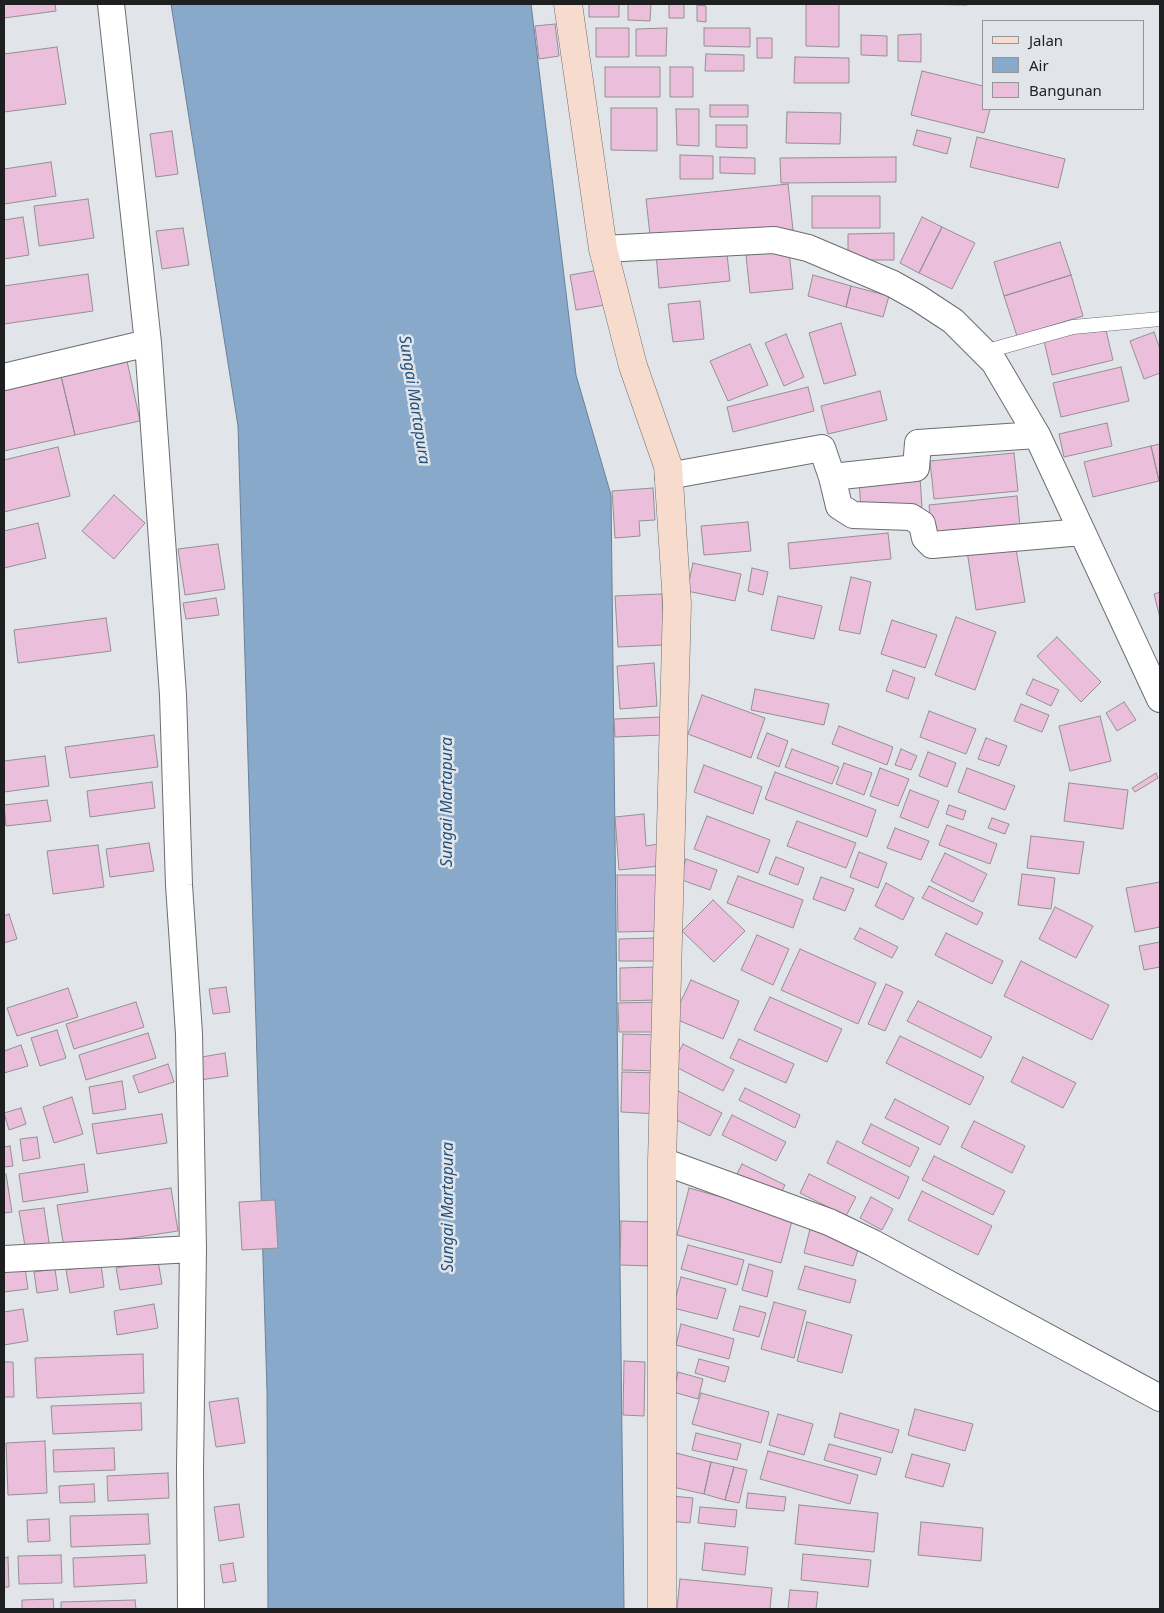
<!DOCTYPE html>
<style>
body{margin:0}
#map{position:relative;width:1164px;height:1613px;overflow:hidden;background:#e1e4e8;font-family:"Noto Sans",sans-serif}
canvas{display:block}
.frame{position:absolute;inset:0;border:5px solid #1e1f20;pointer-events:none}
.legend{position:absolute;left:982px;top:20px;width:162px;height:90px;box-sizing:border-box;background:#e1e4e8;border:1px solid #939598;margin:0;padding:6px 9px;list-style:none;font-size:15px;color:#1e1f20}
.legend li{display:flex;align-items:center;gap:10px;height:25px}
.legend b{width:25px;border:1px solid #939598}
</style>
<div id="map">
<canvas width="1164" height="1613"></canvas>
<div class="frame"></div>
<ul class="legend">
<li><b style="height:6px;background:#f7dcce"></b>Jalan</li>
<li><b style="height:14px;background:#89a9cb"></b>Air</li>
<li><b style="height:14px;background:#ebbfdb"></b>Bangunan</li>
</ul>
</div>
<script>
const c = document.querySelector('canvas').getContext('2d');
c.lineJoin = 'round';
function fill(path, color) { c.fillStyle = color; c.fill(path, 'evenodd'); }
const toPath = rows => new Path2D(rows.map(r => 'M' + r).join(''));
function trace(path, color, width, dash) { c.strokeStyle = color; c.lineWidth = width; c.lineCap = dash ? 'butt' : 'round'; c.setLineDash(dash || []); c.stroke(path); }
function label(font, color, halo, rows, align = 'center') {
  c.font = font + ' "Noto Sans",sans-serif'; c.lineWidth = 5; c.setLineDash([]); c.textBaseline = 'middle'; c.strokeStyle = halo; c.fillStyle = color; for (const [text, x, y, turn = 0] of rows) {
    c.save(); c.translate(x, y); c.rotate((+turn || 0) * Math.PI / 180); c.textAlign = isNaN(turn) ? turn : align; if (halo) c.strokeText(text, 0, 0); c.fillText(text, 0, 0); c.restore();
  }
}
const water = toPath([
 [171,4,531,4,576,375,611,495,624,1609,268,1609,267,1391,238,426,171,4]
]);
const building = toPath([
 [4,4,55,4,56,11,4,18,4,4],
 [589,4,619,4,619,17,589,17,589,4],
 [628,4,651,4,650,21,628,20,628,4],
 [669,4,684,4,684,18,669,18,669,4],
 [806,4,839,4,839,47,806,46,806,4],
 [918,4,967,4,967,5,918,4],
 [697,5,706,6,706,22,697,21,697,5],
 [555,24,559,56,539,59,535,26,555,24],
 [596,28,629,28,629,57,596,57,596,28],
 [667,28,666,56,636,56,636,29,667,28],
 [704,28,750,28,750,47,704,46,704,28],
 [921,34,921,62,898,61,898,35,921,34],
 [861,35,887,36,887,56,861,55,861,35],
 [757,38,772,38,772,58,757,58,757,38],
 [57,47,66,104,4,112,4,54,57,47],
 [706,54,744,55,744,71,705,71,706,54],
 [795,57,849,58,849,83,794,83,795,57],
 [605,67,660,67,660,97,605,97,605,67],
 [670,67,693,67,693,97,670,97,670,67],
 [922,71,983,86,983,109,990,109,984,133,911,115,922,71],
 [710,105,748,105,748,117,710,117,710,105],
 [611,108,657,108,657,151,611,150,611,108],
 [676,109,699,109,699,146,677,145,676,109],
 [787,112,841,113,840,144,786,143,787,112],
 [716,125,747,125,747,148,716,147,716,125],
 [917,130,951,138,947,154,913,145,917,130],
 [172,131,178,174,156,177,150,134,172,131],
 [977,137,1065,159,1058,188,970,167,977,137],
 [680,155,713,156,713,179,680,179,680,155],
 [720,157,755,158,755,174,720,173,720,157],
 [896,157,896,182,781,183,780,158,896,157],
 [51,162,56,196,4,204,4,169,51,162],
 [788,184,793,230,651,244,646,199,788,184],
 [812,196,880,196,880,228,812,228,812,196],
 [88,199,94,238,39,246,34,206,88,199],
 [23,217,29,255,4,259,4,220,23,217],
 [922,217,942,227,919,273,900,263,922,217],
 [942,227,975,243,952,289,919,273,942,227],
 [183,228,189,265,162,269,156,231,183,228],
 [894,233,894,260,848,260,848,234,894,233],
 [1060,242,1071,275,1004,296,994,262,1060,242],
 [726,245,730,281,659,288,656,253,726,245],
 [789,251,793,289,750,293,746,255,789,251],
 [605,269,611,304,576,310,570,275,605,269],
 [88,274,93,311,4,324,4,286,88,274],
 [813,275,851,286,846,307,808,296,813,275],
 [1071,275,1083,316,1017,336,1004,296,1071,275],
 [851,286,889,296,883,317,846,307,851,286],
 [700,301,704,339,673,342,668,304,700,301],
 [841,323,856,375,824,384,809,333,841,323],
 [1105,326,1113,360,1052,375,1044,341,1105,326],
 [1154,332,1160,349,1160,373,1144,379,1130,341,1154,332],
 [786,334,804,377,784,386,765,343,786,334],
 [750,344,768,385,728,401,710,361,750,344],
 [127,361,140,421,75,435,61,376,127,361],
 [1121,367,1129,401,1061,417,1053,383,1121,367],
 [61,376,75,435,4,451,4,389,61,376],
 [808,387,814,411,733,432,727,407,808,387],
 [880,391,887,420,828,434,821,406,880,391],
 [1107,423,1112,446,1064,457,1059,434,1107,423],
 [1160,444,1160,480,1159,481,1151,446,1160,444],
 [1151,446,1159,481,1093,497,1084,462,1151,446],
 [58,447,70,496,4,512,4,460,58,447],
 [1014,453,1018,491,934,499,930,461,1014,453],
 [920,477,922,507,861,510,859,480,920,477],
 [653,488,655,520,639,521,640,536,615,538,612,491,653,488],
 [114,495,145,523,114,559,82,531,114,495],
 [1017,496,1020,526,932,535,929,505,1017,496],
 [748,522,751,551,704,555,701,526,748,522],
 [38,523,46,558,4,568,4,531,38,523],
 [888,533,891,559,790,569,788,543,888,533],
 [1015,543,1025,602,976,610,967,551,1015,543],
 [218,544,225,589,185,595,178,549,218,544],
 [693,563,741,574,735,601,687,591,693,563],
 [752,568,768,572,763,595,748,591,752,568],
 [851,577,871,582,860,634,839,630,851,577],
 [1160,592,1160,618,1154,594,1160,592],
 [662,594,664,645,618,647,615,596,662,594],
 [778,596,822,606,814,639,771,630,778,596],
 [216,598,219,615,186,619,183,603,216,598],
 [956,617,996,632,975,690,935,675,956,617],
 [106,618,111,651,18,663,14,630,106,618],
 [892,620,937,635,925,668,881,654,892,620],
 [1057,637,1101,682,1081,702,1037,656,1057,637],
 [654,663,657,706,620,709,617,666,654,663],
 [893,670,915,678,908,699,886,691,893,670],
 [1033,679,1059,690,1051,706,1026,694,1033,679],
 [755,689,829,704,824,725,751,710,755,689],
 [702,695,765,718,751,758,688,734,702,695],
 [1124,702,1136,720,1117,731,1106,713,1124,702],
 [1021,704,1049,715,1042,732,1014,721,1021,704],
 [929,711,976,729,966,754,920,737,929,711],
 [1100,716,1111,761,1070,771,1059,726,1100,716],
 [663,717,663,735,615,737,614,719,663,717],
 [839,726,893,747,887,765,832,744,839,726],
 [767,733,788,741,779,767,757,758,767,733],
 [154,735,158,767,70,778,65,747,154,735],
 [986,738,1007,746,999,766,978,759,986,738],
 [792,749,839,767,832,784,785,767,792,749],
 [901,749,917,756,911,770,895,765,901,749],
 [928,752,956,763,947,787,919,776,928,752],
 [45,756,49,786,4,792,4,761,45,756],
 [844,763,872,773,864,795,836,784,844,763],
 [704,765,762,787,753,814,694,792,704,765],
 [880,768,909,779,898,806,870,796,880,768],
 [967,768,1015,786,1005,810,958,792,967,768],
 [775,772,876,810,867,837,765,799,775,772],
 [1156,773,1158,778,1135,792,1132,788,1156,773],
 [152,782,155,808,90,817,87,791,152,782],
 [1069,783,1128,790,1123,829,1064,821,1069,783],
 [910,790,939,801,928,828,900,817,910,790],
 [47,800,51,821,6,826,4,805,47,800],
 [949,805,966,811,963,820,946,814,949,805],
 [644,814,646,846,658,844,660,866,619,870,615,817,644,814],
 [707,816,770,840,758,873,694,849,707,816],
 [992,818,1009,824,1005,834,988,828,992,818],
 [797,821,856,843,846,868,787,846,797,821],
 [947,825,997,844,990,864,939,845,947,825],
 [895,828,929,841,921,860,887,848,895,828],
 [1031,836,1084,842,1079,874,1027,868,1031,836],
 [149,843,154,871,110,877,106,849,149,843],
 [98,845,104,887,53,894,47,851,98,845],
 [859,852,887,863,878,888,850,877,859,852],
 [945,853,987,874,973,902,931,881,945,853],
 [776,857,804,868,798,885,769,874,776,857],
 [686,859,717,870,710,890,679,879,686,859],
 [1022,874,1055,878,1051,909,1018,905,1022,874],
 [617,875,663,875,664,931,618,932,617,875],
 [738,876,803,900,793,928,727,903,738,876],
 [821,877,854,889,845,911,813,899,821,877],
 [1160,882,1160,927,1135,932,1126,888,1160,882],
 [886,883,914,898,903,920,875,906,886,883],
 [929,886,983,913,977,925,922,898,929,886],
 [713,900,745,931,714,962,682,931,713,900],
 [1055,907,1093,926,1076,958,1039,939,1055,907],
 [9,914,17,939,4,943,4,916,9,914],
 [860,928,898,947,892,958,854,939,860,928],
 [946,933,1003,961,992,984,935,955,946,933],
 [757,935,789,949,773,985,741,970,757,935],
 [655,938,655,961,619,961,619,939,655,938],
 [1160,942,1160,967,1144,970,1139,946,1160,942],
 [800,949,876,983,858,1024,781,990,800,949],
 [1021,961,1109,1005,1092,1040,1004,996,1021,961],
 [656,967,656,1000,620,1001,620,968,656,967],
 [691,980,739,1001,723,1039,673,1018,691,980],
 [886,984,903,992,885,1031,868,1024,886,984],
 [226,987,230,1012,213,1014,209,989,226,987],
 [68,988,78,1017,17,1036,7,1008,68,988],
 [770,997,842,1029,827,1062,754,1030,770,997],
 [918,1001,992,1037,981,1058,907,1021,918,1001],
 [136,1002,144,1027,74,1049,66,1024,136,1002],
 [661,1002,662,1032,619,1032,618,1003,661,1002],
 [57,1030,66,1058,40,1066,31,1038,57,1030],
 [148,1033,156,1058,86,1080,79,1055,148,1033],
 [623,1034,660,1035,659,1071,622,1070,623,1034],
 [900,1036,984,1077,970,1105,886,1063,900,1036],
 [739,1039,794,1064,786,1083,730,1058,739,1039],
 [683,1044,734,1070,723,1091,672,1065,683,1044],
 [21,1045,28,1066,4,1073,4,1051,21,1045],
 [225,1053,228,1076,200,1080,196,1058,225,1053],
 [1023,1057,1076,1083,1063,1108,1011,1082,1023,1057],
 [168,1064,174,1082,139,1093,133,1076,168,1064],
 [622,1072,659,1073,658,1114,621,1112,622,1072],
 [122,1081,126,1109,93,1114,89,1087,122,1081],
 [745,1088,800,1115,795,1128,739,1100,745,1088],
 [678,1091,722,1113,710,1136,666,1115,678,1091],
 [72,1097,83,1134,54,1143,43,1107,72,1097],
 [895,1099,949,1127,940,1145,885,1118,895,1099],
 [21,1108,26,1124,9,1130,4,1113,21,1108],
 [162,1114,167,1143,97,1154,92,1124,162,1114],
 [732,1115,786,1142,776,1161,722,1135,732,1115],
 [974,1121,1025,1146,1012,1173,961,1147,974,1121],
 [871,1124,919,1148,910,1167,862,1143,871,1124],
 [37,1137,40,1158,23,1161,20,1139,37,1137],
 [837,1141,909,1177,899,1199,827,1163,837,1141],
 [10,1146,13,1166,4,1167,4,1147,10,1146],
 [934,1156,1005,1191,993,1215,922,1180,934,1156],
 [84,1164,88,1192,23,1202,19,1174,84,1164],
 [742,1164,785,1185,778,1199,735,1178,742,1164],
 [4,1174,6,1174,12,1212,4,1213,4,1174],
 [809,1174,856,1197,846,1216,800,1193,809,1174],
 [171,1188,178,1231,64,1248,57,1205,171,1188],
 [689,1188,793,1217,781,1263,677,1235,689,1188],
 [922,1191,992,1226,978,1255,908,1220,922,1191],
 [871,1197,893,1209,882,1230,860,1218,871,1197],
 [275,1200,278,1248,242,1250,239,1202,275,1200],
 [44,1208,50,1249,26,1252,19,1211,44,1208],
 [621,1221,652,1222,652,1266,620,1265,621,1221],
 [810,1229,860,1243,853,1266,804,1253,810,1229],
 [688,1245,744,1260,737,1285,681,1269,688,1245],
 [158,1261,162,1284,120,1290,116,1268,158,1261],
 [749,1264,773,1271,767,1297,742,1290,749,1264],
 [101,1265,104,1287,70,1293,66,1270,101,1265],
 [805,1266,856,1280,850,1303,798,1289,805,1266],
 [25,1267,28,1289,4,1292,4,1270,25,1267],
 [55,1269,58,1290,37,1293,34,1272,55,1269],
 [681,1277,726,1289,717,1319,673,1308,681,1277],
 [774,1302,806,1311,794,1358,761,1349,774,1302],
 [154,1304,158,1328,117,1335,114,1311,154,1304],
 [740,1306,766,1313,759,1337,733,1330,740,1306],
 [23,1309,28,1341,4,1345,4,1312,23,1309],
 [807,1322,852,1335,842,1373,797,1361,807,1322],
 [681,1324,734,1339,729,1359,676,1345,681,1324],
 [143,1354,144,1393,37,1398,35,1358,143,1354],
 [699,1359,729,1367,725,1382,695,1373,699,1359],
 [624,1361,645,1362,644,1416,623,1415,624,1361],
 [4,1362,13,1362,14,1397,4,1397,4,1362],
 [678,1372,703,1379,698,1399,673,1392,678,1372],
 [701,1393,769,1412,761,1443,692,1424,701,1393],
 [238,1398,245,1443,216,1447,209,1402,238,1398],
 [141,1403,142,1430,53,1434,51,1406,141,1403],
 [915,1409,973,1424,965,1451,908,1435,915,1409],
 [840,1413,899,1430,892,1453,834,1437,840,1413],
 [778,1414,813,1424,804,1455,769,1445,778,1414],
 [696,1433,741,1444,737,1460,692,1450,696,1433],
 [45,1441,47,1493,8,1495,6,1443,45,1441],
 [829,1444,881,1458,876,1475,824,1460,829,1444],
 [114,1448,115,1470,54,1472,53,1450,114,1448],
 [768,1451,858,1475,850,1504,760,1479,768,1451],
 [676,1453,711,1462,704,1494,668,1486,676,1453],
 [912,1454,950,1464,943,1487,905,1477,912,1454],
 [711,1462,734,1467,725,1500,704,1494,711,1462],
 [734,1467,747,1470,739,1503,725,1500,734,1467],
 [168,1473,169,1498,108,1501,107,1476,168,1473],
 [94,1484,95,1502,60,1503,59,1486,94,1484],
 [748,1493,786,1497,784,1511,746,1508,748,1493],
 [671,1496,693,1498,690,1523,669,1521,671,1496],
 [239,1504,244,1537,219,1541,214,1507,239,1504],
 [799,1505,878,1513,874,1552,795,1544,799,1505],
 [700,1507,737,1510,735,1527,698,1523,700,1507],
 [148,1514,150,1544,71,1547,70,1516,148,1514],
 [49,1519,50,1541,28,1542,27,1520,49,1519],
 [921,1522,983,1528,981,1561,918,1555,921,1522],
 [705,1543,748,1547,745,1575,702,1570,705,1543],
 [803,1554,871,1560,868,1587,801,1580,803,1554],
 [61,1555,62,1583,19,1584,18,1556,61,1555],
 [145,1555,147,1583,74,1587,73,1558,145,1555],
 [8,1557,9,1587,4,1587,4,1558,8,1557],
 [233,1563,236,1581,223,1583,220,1565,233,1563],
 [680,1579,772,1588,770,1609,677,1609,680,1579],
 [790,1590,818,1592,816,1609,788,1609,790,1590],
 [53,1599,54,1609,22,1609,22,1600,53,1599],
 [135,1600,136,1609,61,1609,61,1602,135,1600]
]);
const lane = toPath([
 [984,352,1073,327,1160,319]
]);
const street = toPath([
 [111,4,148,343,173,695,179,885,189,1034,193,1249,190,1469,191,1609],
 [603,249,774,240,808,248,893,284,918,298,953,321,994,362,1037,435,1160,699],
 [4,377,148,343],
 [668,476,822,448,832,477,839,506,853,515,911,517,922,524,925,538,932,545,1082,532],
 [832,477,916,468,918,443,1037,435],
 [662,1161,829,1222,873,1243,1160,1398],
 [4,1259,193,1249]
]);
const secondary = toPath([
 [568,4,603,249,633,366,668,466,677,604,662,1161,662,1609]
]);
const waterNames = [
 ["Sungai Martapura",414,400,81],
 ["Sungai Martapura",447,802,-90],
 ["Sungai Martapura",448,1207,-90]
];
fill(water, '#89a9cb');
trace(water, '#698098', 1);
fill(building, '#ebbfdb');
trace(building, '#949092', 1);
trace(lane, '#6b6d71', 15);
trace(street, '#6b6d71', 28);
trace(secondary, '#6b6d71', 29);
trace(lane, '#fff', 14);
trace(street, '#fff', 26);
trace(secondary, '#f7dcce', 28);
label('italic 16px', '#21507d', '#e1e4e8', waterNames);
</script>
